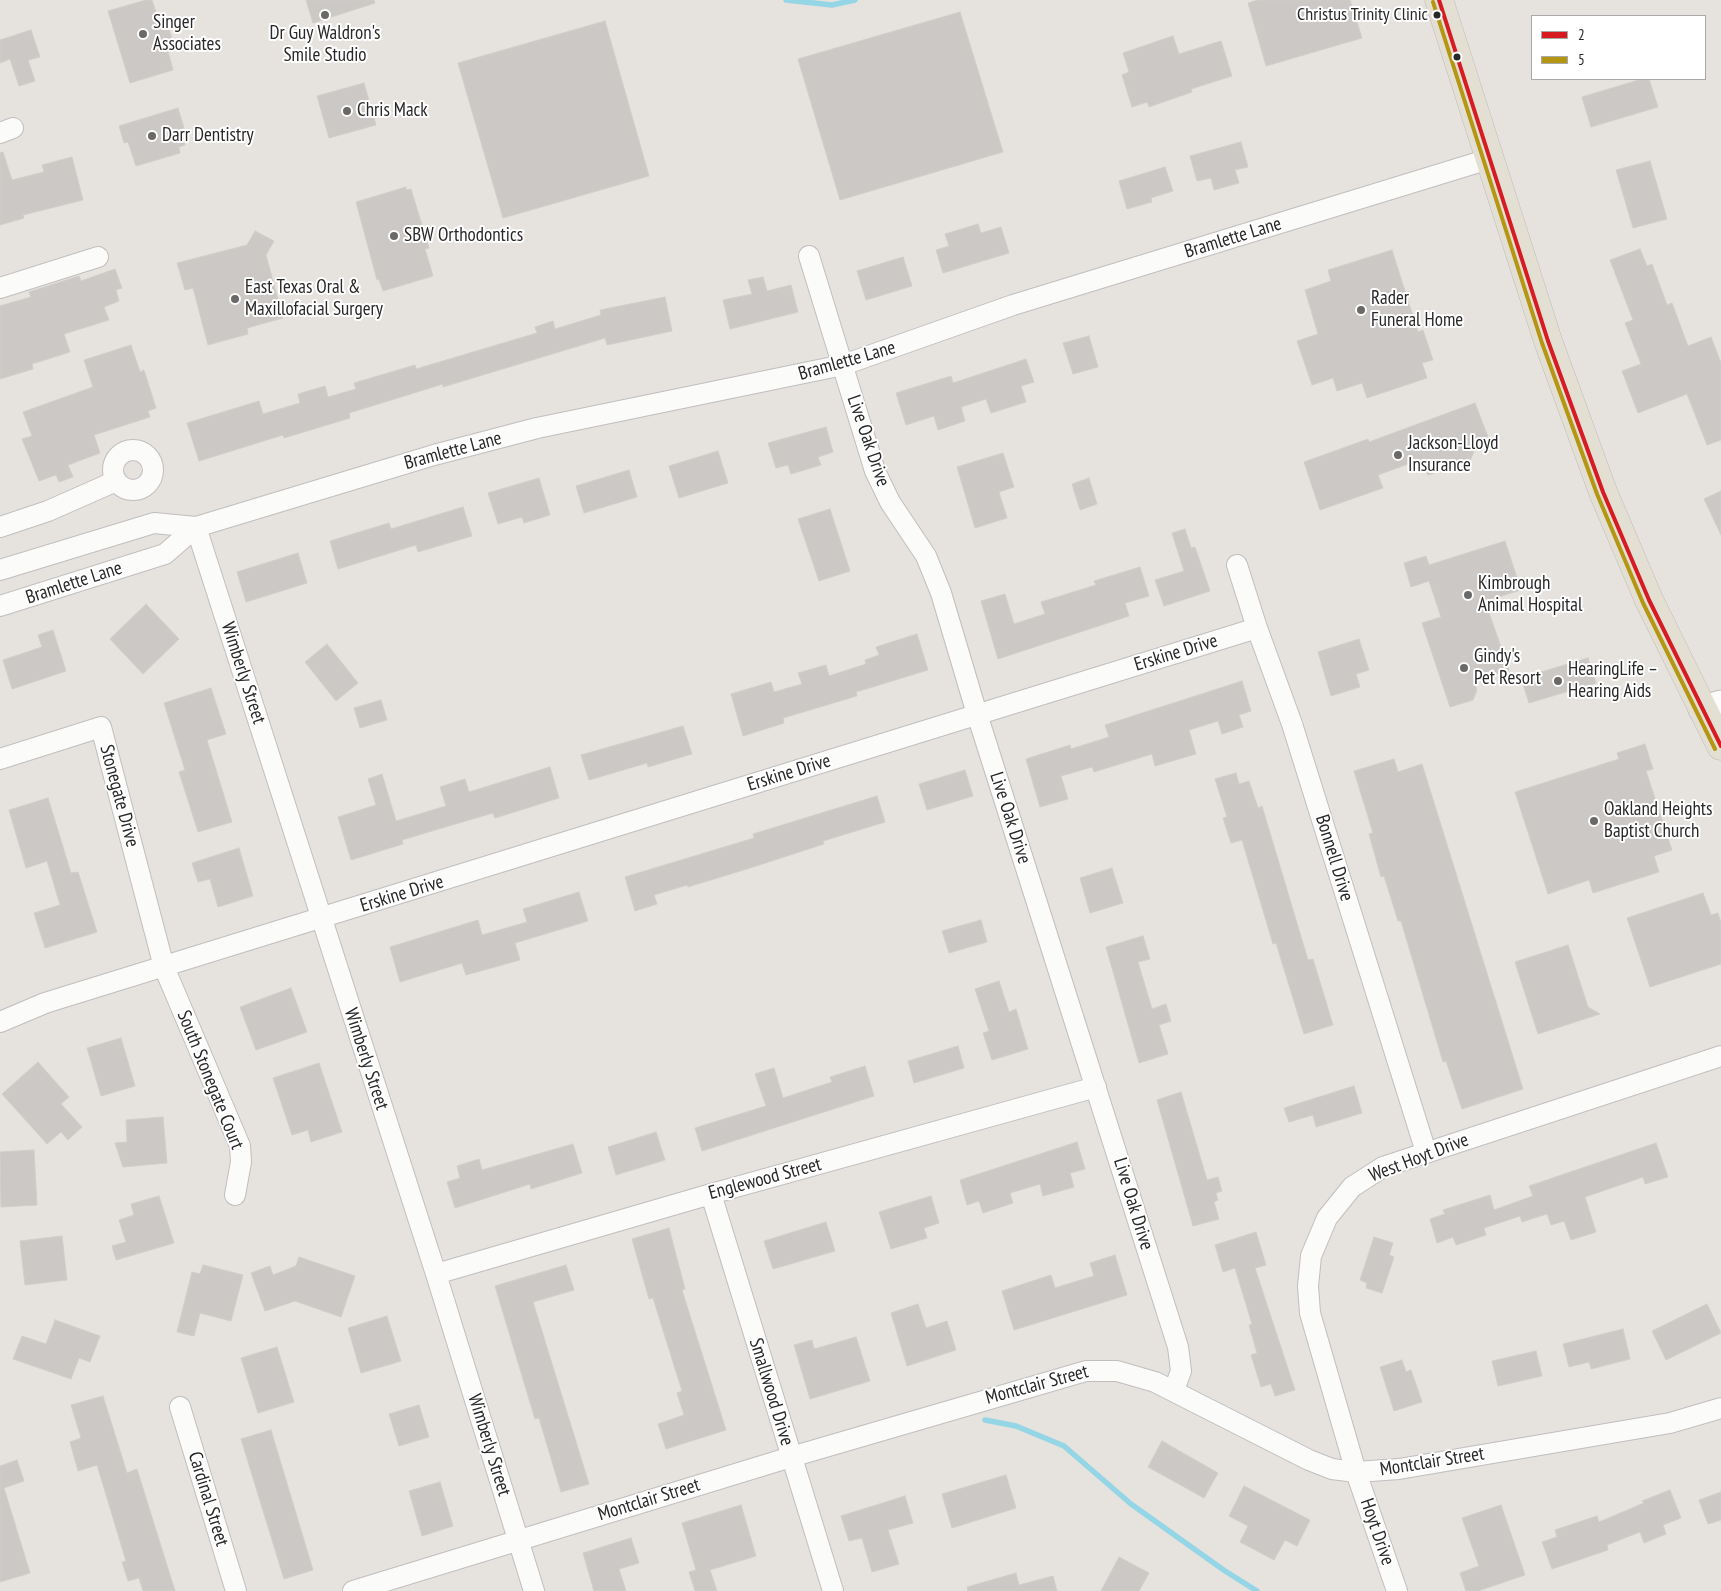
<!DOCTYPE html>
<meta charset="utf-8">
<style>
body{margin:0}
#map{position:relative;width:1721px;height:1591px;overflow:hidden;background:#e6e2de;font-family:"PT Sans Narrow",sans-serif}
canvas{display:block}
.legend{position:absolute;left:1531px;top:15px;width:175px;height:65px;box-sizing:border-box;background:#fff;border:1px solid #a9a9a9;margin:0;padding:6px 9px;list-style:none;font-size:15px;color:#282828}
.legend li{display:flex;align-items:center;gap:10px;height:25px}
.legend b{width:25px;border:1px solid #a9a9a9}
</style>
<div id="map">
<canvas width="1721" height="1591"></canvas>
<ul class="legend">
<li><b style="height:6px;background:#d61b22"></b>2</li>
<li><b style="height:6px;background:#b49613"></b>5</li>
</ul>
</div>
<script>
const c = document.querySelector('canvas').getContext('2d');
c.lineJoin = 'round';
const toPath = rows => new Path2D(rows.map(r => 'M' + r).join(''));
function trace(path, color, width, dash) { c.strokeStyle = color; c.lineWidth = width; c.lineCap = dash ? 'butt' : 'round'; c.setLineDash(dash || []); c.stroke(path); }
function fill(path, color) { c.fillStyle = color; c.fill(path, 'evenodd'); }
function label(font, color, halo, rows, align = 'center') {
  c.font = font + ' "PT Sans Narrow",sans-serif'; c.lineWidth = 4; c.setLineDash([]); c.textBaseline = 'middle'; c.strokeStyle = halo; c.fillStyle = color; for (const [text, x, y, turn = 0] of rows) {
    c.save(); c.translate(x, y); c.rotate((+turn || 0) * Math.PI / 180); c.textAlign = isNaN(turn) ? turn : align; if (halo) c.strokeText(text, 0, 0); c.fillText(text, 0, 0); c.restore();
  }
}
const stream = toPath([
 [786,0,832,5,855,0],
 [985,1420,1016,1426,1064,1446,1131,1504,1225,1571,1257,1591]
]);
const building = toPath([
 [146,0,152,0,160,25,167,23,173,42,166,44,173,70,130,83,108,11,146,0],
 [306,0,374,0,375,3,313,23,306,0],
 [1258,0,1350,0,1362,38,1266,66,1248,3,1258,0],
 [960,12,1003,152,840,200,798,59,960,12],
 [605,21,649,176,503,218,458,63,605,21],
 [31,30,40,57,28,60,35,81,19,86,10,59,0,63,0,40,31,30],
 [1173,36,1179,54,1221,41,1232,76,1191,89,1192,92,1149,107,1147,102,1132,107,1122,75,1129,72,1123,53,1173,36],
 [1642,79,1649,79,1658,107,1591,127,1582,97,1642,79],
 [364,83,376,125,329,138,317,96,364,83],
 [178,108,184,128,180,129,185,145,179,147,180,153,136,166,128,142,124,143,119,126,178,108],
 [1241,142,1248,167,1235,170,1239,183,1214,190,1211,178,1197,181,1190,156,1241,142],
 [3,152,12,180,44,172,42,165,72,157,83,200,23,215,24,218,0,225,0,153,3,152],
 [1650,161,1667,219,1633,228,1616,170,1650,161],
 [1165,167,1173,191,1151,198,1152,202,1127,209,1119,181,1165,167],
 [406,187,406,190,411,189,429,248,425,249,433,276,383,291,379,279,377,280,356,202,406,187],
 [978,224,981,233,1001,227,1009,253,943,273,936,250,949,246,945,234,978,224],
 [255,231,274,241,266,255,283,318,247,328,248,334,208,345,193,288,185,290,177,263,247,245,255,231],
 [1640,249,1647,266,1652,264,1667,305,1672,303,1688,346,1711,337,1721,363,1721,440,1707,445,1687,394,1638,413,1622,371,1641,364,1625,323,1633,320,1610,260,1640,249],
 [1392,250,1418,332,1423,330,1433,360,1422,363,1427,378,1367,398,1362,383,1337,391,1333,378,1312,385,1297,341,1318,334,1305,290,1331,281,1328,270,1392,250],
 [903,257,912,286,866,300,857,271,903,257],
 [115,269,122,288,116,290,119,301,104,307,109,320,64,334,70,352,32,364,33,369,0,379,0,306,31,297,29,292,79,276,81,281,115,269],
 [763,277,767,291,791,285,798,312,730,329,723,300,752,294,748,280,763,277],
 [665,297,672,331,607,345,605,338,443,387,443,384,349,413,350,418,284,438,283,435,199,461,187,423,259,401,263,414,300,403,298,394,325,386,328,397,356,389,354,383,415,365,416,369,537,333,535,327,553,321,555,329,601,315,600,310,665,297],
 [1089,336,1098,367,1073,374,1063,343,1089,336],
 [131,345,140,372,144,370,156,408,148,411,150,417,94,435,100,453,68,465,73,477,59,482,56,475,39,481,22,439,32,436,23,412,93,387,84,360,131,345],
 [1026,359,1034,382,1021,386,1026,402,991,413,986,399,961,407,965,421,938,430,934,416,906,425,896,393,951,376,953,383,1026,359],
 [1475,403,1488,437,1478,441,1470,461,1428,475,1422,459,1378,475,1383,488,1320,510,1304,462,1368,439,1369,442,1475,403],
 [826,427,833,452,818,457,821,465,791,474,788,465,776,468,768,443,826,427],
 [718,451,728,483,679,498,669,466,718,451],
 [1003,453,1014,487,999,492,1007,518,975,528,957,467,1003,453],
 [629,470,637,497,584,513,576,486,629,470],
 [539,478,550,515,524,523,522,517,498,524,488,493,539,478],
 [1089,478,1097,504,1080,510,1072,484,1089,478],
 [1721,491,1721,535,1704,499,1721,491],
 [463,507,472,536,418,552,416,545,338,569,330,541,389,523,391,529,463,507],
 [830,509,850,571,819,581,798,519,830,509],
 [1185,529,1191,548,1195,547,1210,591,1164,606,1155,580,1184,571,1172,533,1185,529],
 [1505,541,1521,590,1485,601,1509,670,1474,681,1477,690,1473,700,1450,707,1422,623,1441,617,1429,581,1411,587,1404,563,1426,556,1429,565,1505,541],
 [298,553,307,583,246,602,237,572,298,553],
 [1140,567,1149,596,1125,603,1129,616,998,659,981,601,1005,594,1014,624,1045,614,1041,602,1096,585,1094,581,1140,567],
 [146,604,179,639,143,674,110,639,146,604],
 [53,630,66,671,12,689,3,660,42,647,38,635,53,630],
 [917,634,928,670,856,692,857,696,783,718,784,723,743,736,731,694,771,682,774,692,802,684,798,673,826,665,829,676,866,664,865,660,879,655,876,647,917,634],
 [1359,639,1369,670,1356,674,1360,687,1331,696,1318,652,1359,639],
 [327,644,358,683,336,701,305,662,327,644],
 [1588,658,1596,683,1529,703,1521,678,1588,658],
 [1242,681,1251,711,1239,715,1243,727,1222,734,1218,721,1189,730,1196,754,1155,766,1152,754,1094,772,1092,767,1061,776,1068,799,1040,807,1026,759,1070,745,1071,749,1109,737,1105,725,1242,681],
 [211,688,226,734,207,740,232,822,198,832,179,772,185,770,164,703,211,688],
 [381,700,387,720,360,728,354,708,381,700],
 [683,726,692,754,648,767,647,763,589,780,581,755,683,726],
 [1645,744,1653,769,1646,771,1672,850,1654,856,1659,872,1593,893,1589,880,1548,894,1515,792,1619,759,1617,753,1645,744],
 [1394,759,1398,772,1422,764,1523,1089,1462,1109,1446,1061,1443,1062,1401,921,1398,921,1384,876,1381,877,1369,834,1373,833,1354,771,1394,759],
 [550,767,559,798,495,818,493,813,452,825,402,840,403,844,351,860,338,817,376,805,368,779,382,774,396,821,446,806,440,787,465,779,469,792,550,767],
 [965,770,973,796,927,810,919,784,965,770],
 [1236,773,1239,784,1249,781,1258,808,1262,806,1308,960,1313,959,1333,1025,1304,1034,1276,943,1273,944,1242,840,1231,843,1223,818,1227,817,1215,779,1236,773],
 [877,796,885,822,823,841,824,844,750,868,688,887,687,885,654,895,657,904,635,911,625,877,754,838,753,834,877,796],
 [48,798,71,873,78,872,97,932,45,948,34,913,60,905,47,861,26,868,9,810,48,798],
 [239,848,253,896,218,907,210,879,198,882,192,863,239,848],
 [1112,868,1123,903,1090,913,1080,878,1112,868],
 [579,892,588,921,515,943,520,960,466,975,462,963,400,982,390,947,478,920,482,935,527,922,523,909,579,892],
 [1703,893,1711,915,1718,913,1721,923,1721,964,1650,987,1627,918,1703,893],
 [981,920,987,942,949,953,942,931,981,920],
 [1143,936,1150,959,1138,962,1152,1009,1166,1004,1171,1021,1159,1025,1168,1054,1139,1063,1106,947,1143,936],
 [1568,945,1588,1007,1600,1014,1538,1034,1515,962,1568,945],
 [999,981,1009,1012,1016,1009,1028,1049,992,1060,983,1033,989,1031,975,989,999,981],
 [291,988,307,1032,256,1050,240,1007,291,988],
 [121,1038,135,1086,101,1096,87,1048,121,1038],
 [958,1046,964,1068,914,1083,908,1061,958,1046],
 [38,1062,69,1097,61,1104,82,1127,68,1140,61,1132,47,1144,2,1094,38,1062],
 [319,1063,342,1132,311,1142,308,1130,292,1135,273,1078,319,1063],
 [865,1066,874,1096,702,1151,695,1128,766,1106,755,1074,774,1068,783,1098,832,1082,830,1077,865,1066],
 [1354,1086,1362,1113,1316,1127,1313,1115,1289,1122,1284,1108,1354,1086],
 [1181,1092,1207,1180,1218,1177,1222,1191,1216,1193,1218,1200,1214,1202,1219,1219,1193,1226,1157,1100,1181,1092],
 [163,1117,167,1163,123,1167,115,1143,127,1142,126,1120,163,1117],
 [656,1132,665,1160,616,1175,608,1147,656,1132],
 [1077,1142,1085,1169,1070,1173,1074,1187,1043,1196,1040,1184,1010,1193,1013,1203,983,1213,979,1201,967,1205,960,1180,1077,1142],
 [1656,1143,1668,1177,1645,1184,1643,1177,1585,1197,1596,1232,1571,1240,1564,1221,1551,1225,1547,1214,1522,1222,1520,1216,1484,1228,1486,1235,1456,1245,1453,1237,1437,1243,1430,1219,1445,1214,1443,1210,1490,1195,1494,1210,1533,1196,1529,1186,1656,1143],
 [573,1144,582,1173,531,1189,530,1184,455,1208,447,1182,460,1178,457,1166,479,1159,482,1170,573,1144],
 [34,1150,37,1205,1,1207,0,1152,34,1150],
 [159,1196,174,1243,116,1260,112,1246,126,1242,119,1220,134,1215,131,1204,159,1196],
 [931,1196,939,1223,924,1228,927,1238,891,1249,879,1212,931,1196],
 [826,1222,835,1251,773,1269,764,1241,826,1222],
 [669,1228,685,1289,682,1290,726,1430,666,1449,658,1424,684,1415,677,1393,682,1391,653,1298,649,1299,632,1239,669,1228],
 [1256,1232,1266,1265,1255,1268,1295,1390,1275,1396,1271,1384,1261,1387,1251,1355,1257,1353,1249,1325,1252,1324,1235,1268,1223,1272,1215,1245,1256,1232],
 [62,1236,67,1280,25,1285,20,1241,62,1236],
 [1374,1237,1393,1243,1389,1255,1394,1257,1382,1293,1366,1288,1367,1283,1360,1280,1374,1237],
 [1115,1255,1127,1295,1014,1330,1002,1291,1051,1275,1055,1288,1094,1276,1090,1263,1115,1255],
 [299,1257,355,1276,341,1317,295,1301,265,1311,251,1273,270,1266,273,1275,296,1266,299,1257],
 [203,1265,243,1275,231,1321,200,1313,194,1336,177,1332,192,1272,200,1274,203,1265],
 [566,1265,574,1290,533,1302,589,1484,561,1492,539,1418,535,1419,495,1286,566,1265],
 [918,1304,926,1328,947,1321,956,1350,907,1366,891,1313,918,1304],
 [1707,1304,1721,1333,1666,1360,1652,1331,1707,1304],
 [387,1316,401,1361,361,1373,348,1328,387,1316],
 [55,1320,100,1336,90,1362,79,1358,71,1379,13,1359,22,1336,46,1344,55,1320],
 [1623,1329,1630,1359,1591,1369,1589,1362,1569,1367,1563,1344,1623,1329],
 [856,1337,870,1381,810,1399,794,1345,812,1340,814,1349,856,1337],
 [277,1347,294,1402,258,1413,241,1358,277,1347],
 [1536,1351,1542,1376,1498,1386,1492,1361,1536,1351],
 [1402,1360,1406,1372,1411,1370,1422,1402,1394,1411,1380,1367,1402,1360],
 [103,1396,127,1473,137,1469,175,1591,143,1591,139,1578,128,1581,122,1562,126,1561,97,1465,78,1471,70,1442,81,1438,71,1405,103,1396],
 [419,1405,429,1437,399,1446,389,1414,419,1405],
 [271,1430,313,1570,284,1579,241,1439,271,1430],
 [1162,1441,1218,1473,1204,1498,1148,1467,1162,1441],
 [17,1460,24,1481,4,1488,30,1573,0,1582,0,1466,17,1460],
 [1006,1475,1016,1508,952,1528,942,1494,1006,1475],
 [440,1482,453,1526,422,1536,409,1491,440,1482],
 [1244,1486,1310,1520,1297,1546,1285,1540,1274,1560,1240,1542,1248,1526,1229,1516,1244,1486],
 [1670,1490,1681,1518,1663,1525,1666,1534,1644,1543,1640,1532,1607,1545,1608,1550,1552,1569,1542,1542,1557,1537,1555,1530,1597,1516,1599,1522,1644,1503,1642,1501,1670,1490],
 [1721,1492,1721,1520,1708,1524,1699,1500,1721,1492],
 [905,1496,913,1523,888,1530,899,1564,872,1572,862,1538,849,1541,841,1516,905,1496],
 [741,1505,756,1556,710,1570,717,1591,695,1591,689,1572,696,1570,682,1523,741,1505],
 [1501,1505,1525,1575,1478,1591,1466,1591,1460,1573,1479,1566,1462,1518,1501,1505],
 [631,1538,639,1563,619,1569,626,1591,594,1591,583,1553,631,1538],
 [1119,1557,1149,1573,1139,1591,1101,1591,1119,1557],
 [1016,1573,1019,1585,1053,1576,1057,1591,968,1591,967,1587,1016,1573]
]);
const minor = toPath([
 [0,133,13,128],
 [809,256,875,471,890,502,926,556,941,593,977,714,1178,1347,1181,1371,1174,1390],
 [0,288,98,257],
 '113 470a20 20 0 1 1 40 0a20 20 0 1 1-40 0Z',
 [0,527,48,511,116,481],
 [196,527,436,1274,534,1591],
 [1237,565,1257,628,1292,724,1426,1152],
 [0,570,154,523,196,527,434,455,537,428,843,365,1013,305,1489,159],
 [0,606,165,554,196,527],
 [0,759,101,727,164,967,240,1146,241,1162,235,1195],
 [0,1022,45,1003,1257,628],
 [711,1194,833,1591],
 [436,1274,711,1194,1096,1087],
 [180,1407,236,1591],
 [353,1591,791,1457,1086,1371,1117,1371,1155,1382,1309,1460,1332,1469,1356,1472,1399,1469,1670,1423,1721,1408],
 [1397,1591,1356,1472,1310,1313,1308,1286,1311,1256,1327,1218,1352,1187,1383,1167,1721,1056]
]);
const tertiary = toPath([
 [1701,709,1721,703]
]);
const primary = toPath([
 [1439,0,1548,341,1603,492,1649,600,1721,746]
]);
const bus1 = toPath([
 [1439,0,1548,341,1603,492,1649,600,1721,746]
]);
const bus2 = toPath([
 [1433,2,1542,343,1597,494,1643,603,1715,749]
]);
const markers = [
 [325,15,5,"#6a6968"],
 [1437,15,4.5,"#282828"],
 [143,34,5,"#6a6968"],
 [1457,57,4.5,"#282828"],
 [347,111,5,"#6a6968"],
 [152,136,5,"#6a6968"],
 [394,236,5,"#6a6968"],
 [235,299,5,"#6a6968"],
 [1361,310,5,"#6a6968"],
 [1398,455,5,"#6a6968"],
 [1468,595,5,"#6a6968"],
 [1464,668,5,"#6a6968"],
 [1558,681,5,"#6a6968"],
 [1594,821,5,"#6a6968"]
];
const busNames = [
 ["Christus Trinity Clinic",1428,15]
];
const poiNames = [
 ["Singer",153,23],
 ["Associates",153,45],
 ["Dr Guy Waldron's",325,34,"center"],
 ["Smile Studio",325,56,"center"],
 ["Chris Mack",357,111],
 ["Darr Dentistry",162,136],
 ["SBW Orthodontics",404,236],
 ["East Texas Oral &",245,288],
 ["Maxillofacial Surgery",245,310],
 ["Rader",1371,299],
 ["Funeral Home",1371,321],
 ["Jackson-Lloyd",1408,444],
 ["Insurance",1408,466],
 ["Kimbrough",1478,584],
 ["Animal Hospital",1478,606],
 ["Gindy's",1474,657],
 ["Pet Resort",1474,679],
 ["HearingLife –",1568,670],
 ["Hearing Aids",1568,692],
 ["Oakland Heights",1604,810],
 ["Baptist Church",1604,832]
];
const streetNames = [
 ["Bramlette Lane",1233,238,-17],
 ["Bramlette Lane",847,361,-16],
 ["Live Oak Drive",868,441,71],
 ["Bramlette Lane",453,451,-15],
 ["Bramlette Lane",74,583,-18],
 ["Erskine Drive",1176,653,-17],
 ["Wimberly Street",243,673,72],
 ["Erskine Drive",789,773,-17],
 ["Stonegate Drive",119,796,75],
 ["Live Oak Drive",1010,818,72],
 ["Bonnell Drive",1334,858,73],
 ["Erskine Drive",402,894,-17],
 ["Wimberly Street",366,1059,72],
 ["South Stonegate Court",210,1080,68],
 ["West Hoyt Drive",1419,1158,-21],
 ["Englewood Street",765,1179,-15],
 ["Live Oak Drive",1133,1204,73],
 ["Montclair Street",1037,1385,-15],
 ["Smallwood Drive",771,1392,73],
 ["Wimberly Street",489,1445,73],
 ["Montclair Street",1432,1462,-9],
 ["Cardinal Street",208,1499,73],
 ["Montclair Street",649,1500,-17],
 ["Hoyt Drive",1377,1532,71]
];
trace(stream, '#94d6e5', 5.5);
fill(building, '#cbc8c5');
trace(building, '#d1ceca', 1);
trace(minor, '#c0bebf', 22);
trace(tertiary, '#c0bebf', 27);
trace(primary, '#bfbdbc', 29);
trace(minor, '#fbfbfa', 20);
trace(tertiary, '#fbfbfa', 25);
trace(primary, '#e4dfd3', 28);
trace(bus1, '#d61b22', 4);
trace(bus2, '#b49613', 4);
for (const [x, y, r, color] of markers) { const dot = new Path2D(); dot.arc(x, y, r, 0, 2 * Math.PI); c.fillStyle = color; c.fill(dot); trace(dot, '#fff', 2); }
label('18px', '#282828', '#fff', busNames, 'right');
label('19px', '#282828', '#fff', poiNames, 'left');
label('19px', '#282828', '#fff', streetNames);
</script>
